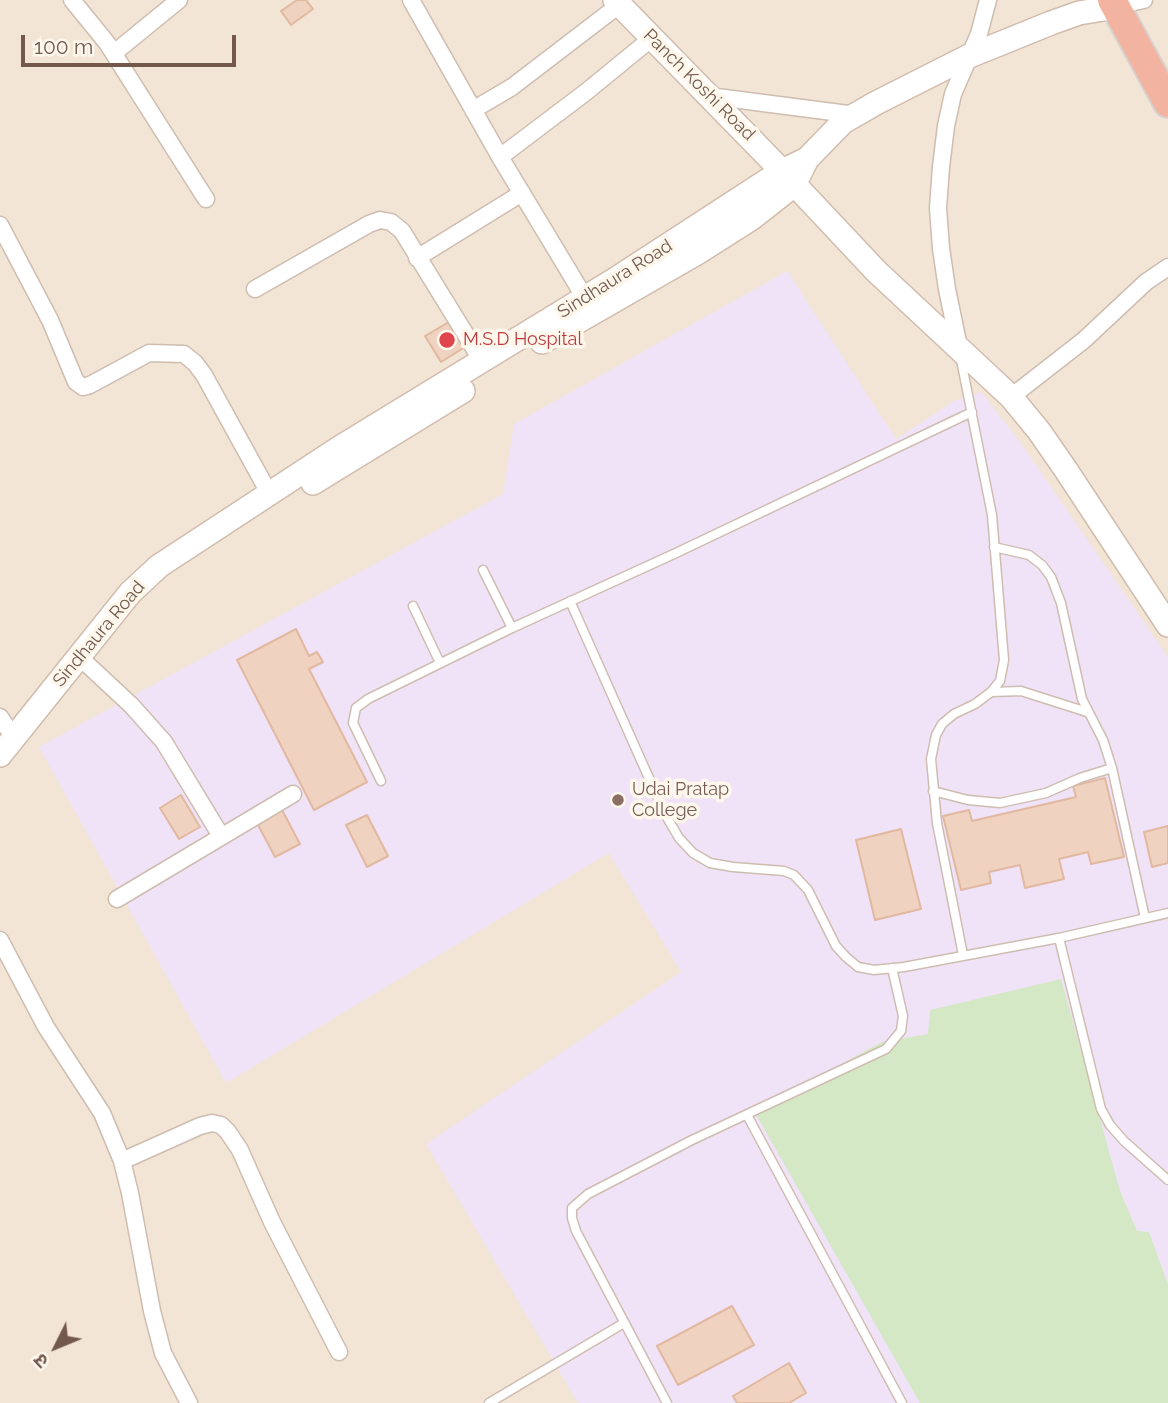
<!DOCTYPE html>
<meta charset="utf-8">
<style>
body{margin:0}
#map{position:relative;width:1168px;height:1403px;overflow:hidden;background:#fbf3e6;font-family:Raleway,"Noto Sans Devanagari",sans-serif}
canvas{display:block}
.north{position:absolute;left:21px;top:1312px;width:70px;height:70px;-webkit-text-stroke:5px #fef7ec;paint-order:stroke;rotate:227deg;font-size:19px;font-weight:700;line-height:28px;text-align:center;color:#73594c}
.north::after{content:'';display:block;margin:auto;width:24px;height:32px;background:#73594c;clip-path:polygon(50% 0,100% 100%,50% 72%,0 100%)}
.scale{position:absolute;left:21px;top:35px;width:215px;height:32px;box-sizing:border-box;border:4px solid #73594c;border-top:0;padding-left:9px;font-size:21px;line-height:24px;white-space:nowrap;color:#73594c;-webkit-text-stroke:5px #fef7ec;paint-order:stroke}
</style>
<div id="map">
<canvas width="1168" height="1403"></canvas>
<div class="north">उ</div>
<div class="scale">100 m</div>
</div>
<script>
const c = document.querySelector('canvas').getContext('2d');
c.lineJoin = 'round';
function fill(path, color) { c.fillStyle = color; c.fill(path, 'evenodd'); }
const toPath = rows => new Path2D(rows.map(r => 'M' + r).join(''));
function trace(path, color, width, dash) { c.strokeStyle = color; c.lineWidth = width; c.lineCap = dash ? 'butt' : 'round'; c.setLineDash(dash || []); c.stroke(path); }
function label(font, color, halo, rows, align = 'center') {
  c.font = font + ' Raleway,sans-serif'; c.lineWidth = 7; c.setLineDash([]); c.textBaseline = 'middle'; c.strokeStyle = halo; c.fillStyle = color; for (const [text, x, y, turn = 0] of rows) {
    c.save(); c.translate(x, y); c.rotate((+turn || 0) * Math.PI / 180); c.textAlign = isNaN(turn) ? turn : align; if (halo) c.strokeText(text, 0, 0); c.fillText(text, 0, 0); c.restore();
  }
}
const residential = toPath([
 [0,0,1168,0,1168,1403,0,1403]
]);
const education = toPath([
 [787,271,896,439,954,401,981,392,1020,442,1168,657,1168,1403,578,1403,426,1144,681,972,609,853,226,1083,39,747,503,494,514,424]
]);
const green = toPath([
 [1061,979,1120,1191,1137,1231,1149,1232,1168,1285,1168,1403,920,1403,754,1111,882,1042,928,1034,930,1010]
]);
const building = toPath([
 [297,0,306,0,313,9,291,25,281,11,297,0],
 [454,319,470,344,441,362,425,336,454,319],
 [296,629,309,656,317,652,323,662,309,669,367,782,314,810,237,660,296,629],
 [1105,778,1124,857,1091,864,1088,852,1059,859,1064,879,1025,888,1020,865,989,872,991,883,961,890,943,816,969,810,972,821,1076,797,1073,786,1105,778],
 [181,795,200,827,179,839,160,808,181,795],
 [282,810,300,844,275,857,257,823,282,810],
 [367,815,388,856,367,867,346,825,367,815],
 [1168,826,1168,863,1152,867,1144,832,1168,826],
 [901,829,921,909,875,920,856,840,901,829],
 [732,1306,754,1345,678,1385,657,1346,732,1306],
 [789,1363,806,1393,789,1403,737,1403,733,1396,789,1363]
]);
const lane = toPath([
 [961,360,992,515,1004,660,1000,681,991,692,975,704,954,714,942,724,936,735,931,759,937,823,963,955],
 [994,547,1029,555,1042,565,1051,577,1061,603,1082,699,1103,740,1112,768,1145,918],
 [483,570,512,628],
 [570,601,665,814,679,838,693,853,710,863,733,867,784,871,794,875,808,890,836,946,846,957,858,967,874,970,904,967,1059,938,1168,913],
 [413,606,440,663],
 [991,692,1021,691,1087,712],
 [381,781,353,723,356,708,368,699,512,628,676,553,972,412],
 [933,791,968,800,1000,803,1046,793,1080,778,1112,768],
 [1059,938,1101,1109,1110,1125,1124,1141,1168,1180],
 [747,1115,902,1403],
 [489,1403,624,1323],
 [667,1403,576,1231,572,1218,572,1208,588,1194,692,1140,886,1049,901,1031,903,1016,892,968]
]);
const street = toPath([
 [72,0,107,43,206,199],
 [411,0,500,157,585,298],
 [1129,3,1144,0],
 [114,53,179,0],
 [709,96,856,115],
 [473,110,512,87,619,5],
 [500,157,586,92,652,38],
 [0,225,50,320,76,382,83,387,90,385,149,353,184,354,195,363,204,375,269,493],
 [417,258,522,193],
 [255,289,369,224,380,220,391,222,402,231,482,361],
 [959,347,947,289,941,248,938,208,941,167,946,126,953,94,979,34,988,0],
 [1011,397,1084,340,1146,282,1168,267],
 [88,665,132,706,164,742,221,836],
 [0,717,14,738],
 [117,899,293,794],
 [0,940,46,1027,102,1113,122,1161,130,1193,152,1311,163,1353,189,1403],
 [122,1161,200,1126,212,1123,221,1125,228,1132,240,1150,272,1222,339,1352]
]);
const secondary = toPath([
 [615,0,782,171,876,271,1011,397,1039,431,1066,470,1168,625],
 [542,342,697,253,752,218,794,185,807,159],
 [313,483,463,391],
 [0,755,130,593,159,566,339,448,619,277,782,171,807,159,843,122,876,103,967,57,1051,23,1079,13,1116,7]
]);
const highway = toPath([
 [1112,0,1168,103]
]);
const markers = [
 [447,340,9,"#e0444e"],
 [618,800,7,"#8d6e63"]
];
const streetNames = [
 ["Panch Koshi Road",699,85,45],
 ["Sindhaura Road",615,279,-32],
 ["Sindhaura Road",99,634,-50]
];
const healthNames = [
 ["M.S.D Hospital",463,340]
];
const educationNames = [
 ["Udai Pratap",632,790],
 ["College",632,811]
];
fill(residential, '#f2e5d5');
fill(education, '#f0e3f8');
fill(green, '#d4e8c5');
fill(building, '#efd2bf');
trace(building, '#e1b8a0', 2);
trace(lane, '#cebdb0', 11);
trace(street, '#cebdb0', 19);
trace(secondary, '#d1bcad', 26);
trace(highway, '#d8d1cd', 32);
trace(lane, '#fff', 8);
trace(street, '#fff', 16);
trace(secondary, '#fff', 23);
trace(highway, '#f2b4a0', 28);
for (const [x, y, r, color] of markers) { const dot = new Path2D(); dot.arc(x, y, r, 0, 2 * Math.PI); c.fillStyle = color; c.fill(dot); trace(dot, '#fef7ec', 2.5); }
label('18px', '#73594c', '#fef7ec', streetNames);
label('18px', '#be3a42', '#fef7ec', healthNames, 'left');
label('18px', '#785e54', '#fef7ec', educationNames, 'left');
</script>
